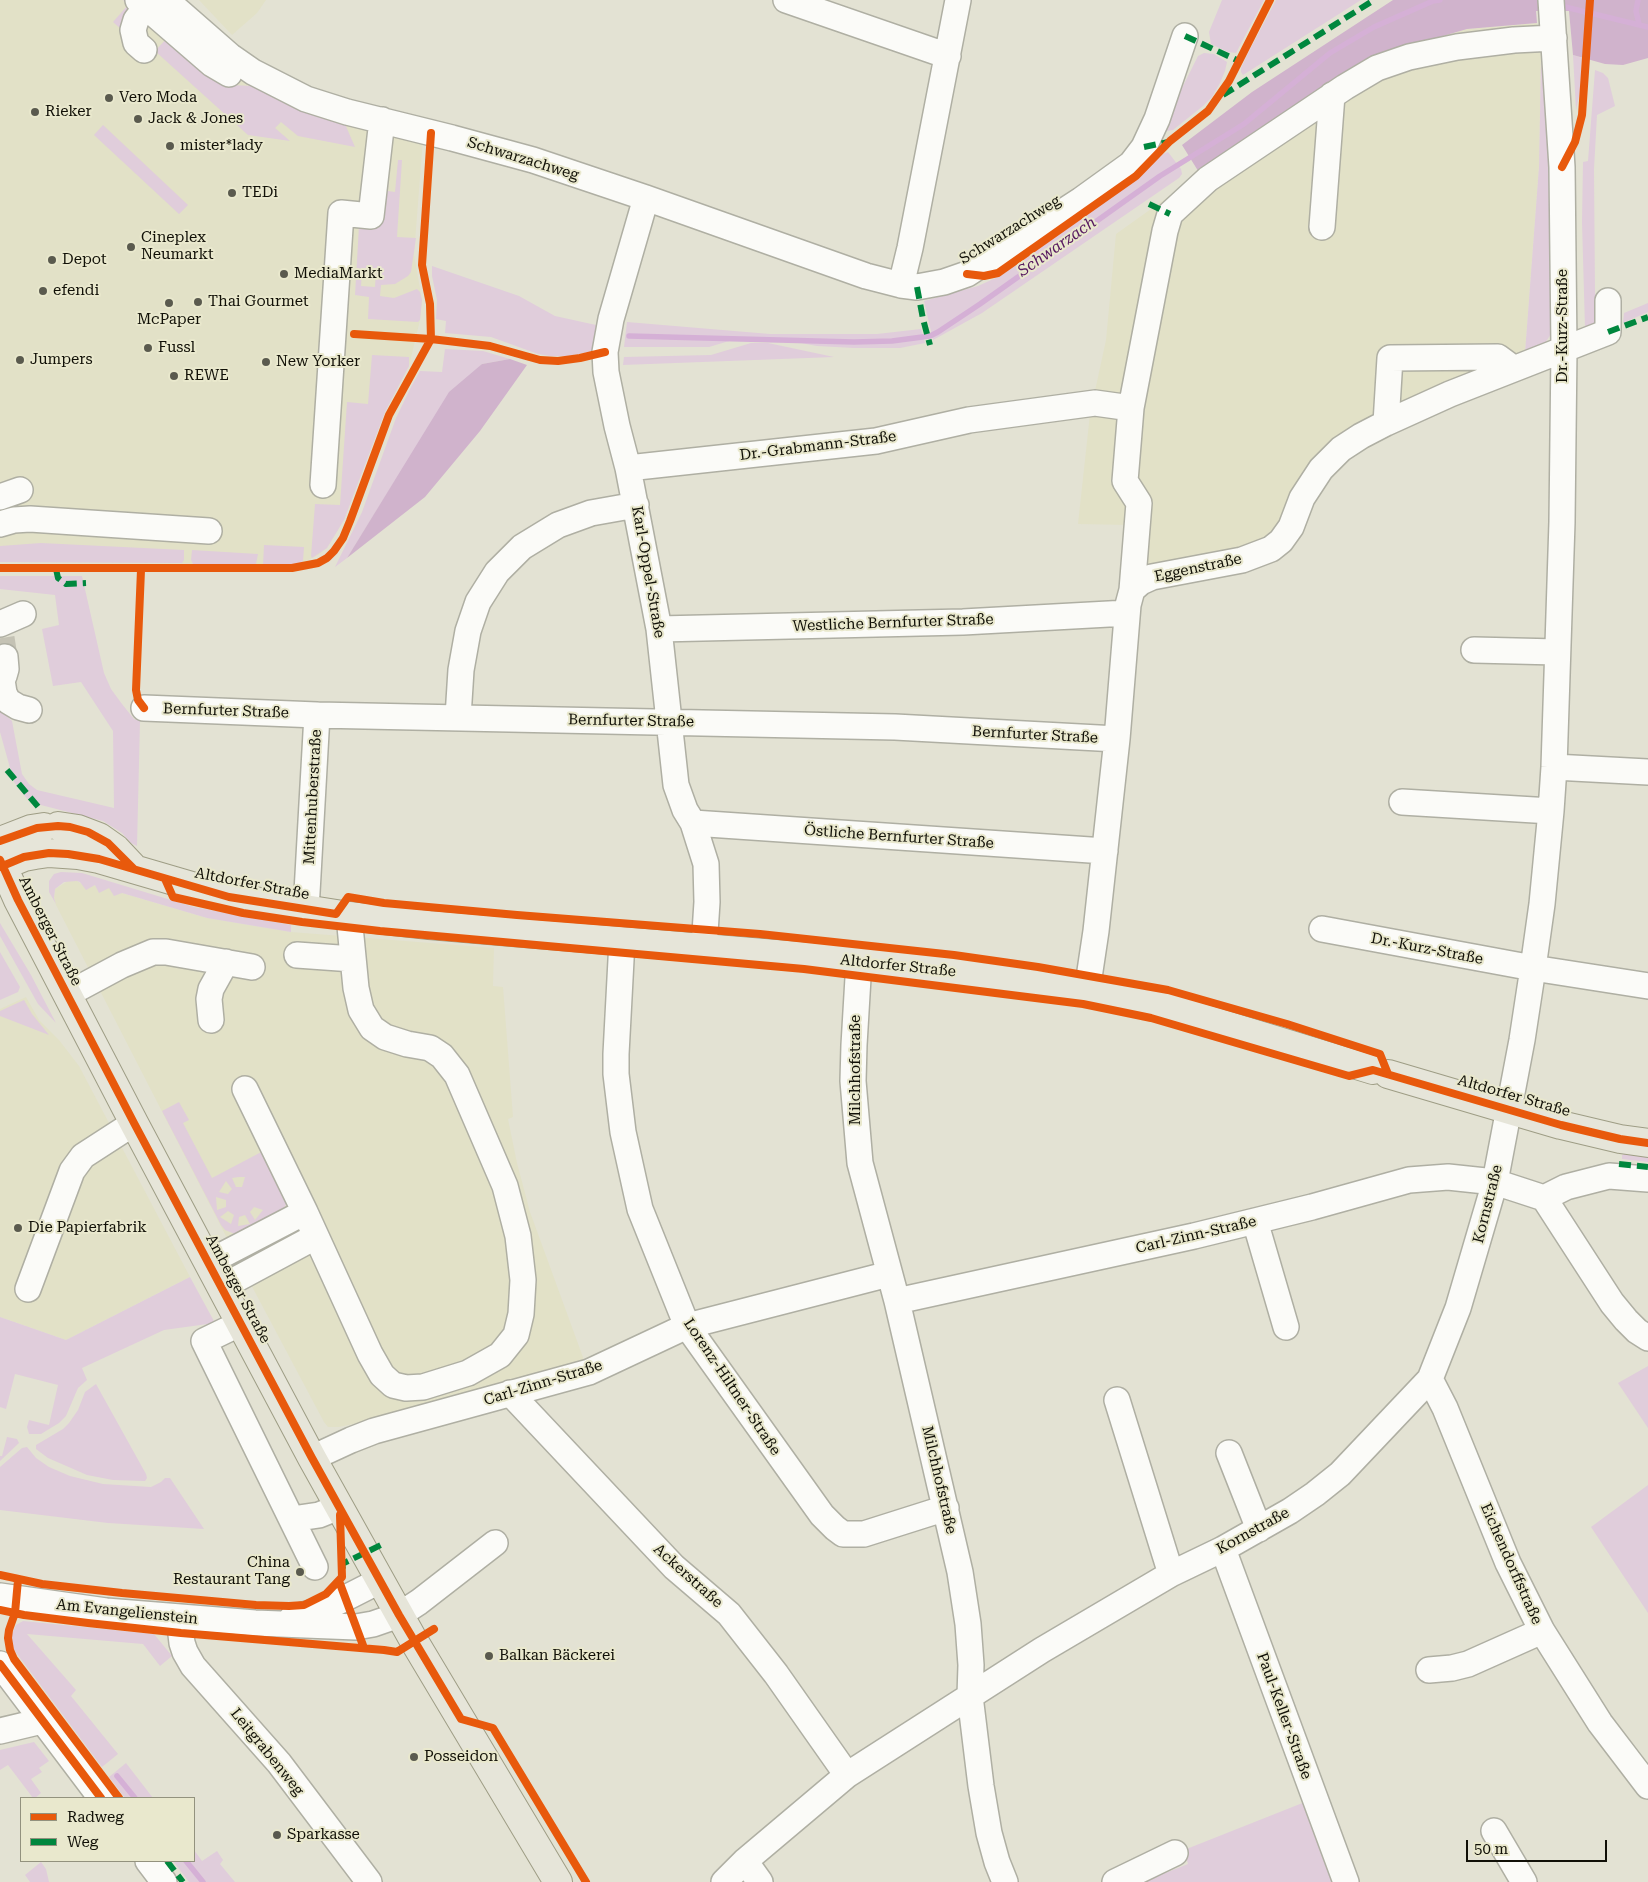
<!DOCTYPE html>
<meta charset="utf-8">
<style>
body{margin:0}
#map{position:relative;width:1648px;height:1882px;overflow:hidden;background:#e3e2d3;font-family:"Roboto Serif",serif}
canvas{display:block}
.legend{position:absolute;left:20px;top:1797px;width:175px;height:65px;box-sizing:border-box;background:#e9e8cd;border:1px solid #93927e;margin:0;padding:6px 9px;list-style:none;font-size:15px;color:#111007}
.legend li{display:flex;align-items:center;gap:10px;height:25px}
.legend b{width:25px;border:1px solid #93927e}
.scale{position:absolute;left:1466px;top:1840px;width:141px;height:22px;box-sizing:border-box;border:2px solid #111007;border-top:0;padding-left:6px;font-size:15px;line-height:18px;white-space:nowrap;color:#111007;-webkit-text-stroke:4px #e9e8cd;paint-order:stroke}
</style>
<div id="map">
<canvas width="1648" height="1882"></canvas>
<ul class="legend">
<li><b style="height:6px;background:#e8590c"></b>Radweg</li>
<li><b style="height:6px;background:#00873e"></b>Weg</li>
</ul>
<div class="scale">50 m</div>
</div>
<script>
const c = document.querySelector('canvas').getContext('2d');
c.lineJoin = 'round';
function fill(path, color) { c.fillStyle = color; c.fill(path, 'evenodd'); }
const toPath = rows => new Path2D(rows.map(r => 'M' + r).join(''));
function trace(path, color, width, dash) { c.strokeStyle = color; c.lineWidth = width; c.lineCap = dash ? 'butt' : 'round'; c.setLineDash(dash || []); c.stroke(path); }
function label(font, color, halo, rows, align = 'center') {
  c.font = font + ' "Roboto Serif",serif'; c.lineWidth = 4; c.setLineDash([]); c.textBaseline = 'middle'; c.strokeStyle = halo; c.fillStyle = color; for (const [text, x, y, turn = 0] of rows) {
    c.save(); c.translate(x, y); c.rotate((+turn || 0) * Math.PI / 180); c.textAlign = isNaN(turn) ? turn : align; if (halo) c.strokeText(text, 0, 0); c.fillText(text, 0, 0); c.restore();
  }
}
const built = toPath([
 [0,0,156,0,254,86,279,100,292,105,423,138,414,255,422,300,420,320,409,366,385,412,344,520,327,548,318,555,300,564,253,565,179,563,0,562],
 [199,0,266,0,257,13,232,35],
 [1537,23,1541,61,1539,167,1525,353,1394,410,1285,515,1268,536,1247,547,1127,571,1130,525,1078,524,1090,414,1106,340,1116,234,1291,109,1388,52,1467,29],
 [68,881,77,881,82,884,109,887,122,893,207,918,291,932,494,948,493,986,503,987,513,1117,508,1119,517,1163,530,1212,584,1360,372,1420,339,1427,328,1427,324,1422,248,1279,56,905,54,898,55,889],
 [26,997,39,1020,59,1040,79,1066,190,1277,66,1340,0,1317,0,1009]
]);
const green = toPath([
 [123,0,130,0,140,8,121,29,113,22,128,5],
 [1222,0,1264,0,1236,53,1228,52,1211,44,1209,32],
 [1276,0,1361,0,1243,75,1241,72,1241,68,1247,55],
 [169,36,230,85,254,86,279,100,345,124,355,147,298,136,281,122,275,128,290,141,248,135,155,51],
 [1204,53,1214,54,1227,62,1225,71,1220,83,1212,97,1203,106,1173,130,1160,132,1198,56],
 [1573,55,1582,58,1580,92,1576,110],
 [1541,61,1551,145,1554,314,1551,334,1543,346,1525,353,1539,167],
 [1595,70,1603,73,1608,78,1615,106,1597,115,1594,169,1595,294,1604,294,1603,323,1585,328,1582,222,1583,162,1588,161],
 [103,125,188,205,179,214,94,135],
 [1168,152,1181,169,1182,174,1179,178,982,313,933,340,924,301,978,286,1000,276,1139,177,1163,154],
 [390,159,388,191,395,192,398,160,402,160,397,237,416,238,411,272,408,276,395,284,381,285,380,296,394,298,417,289,420,292,422,300,420,320,418,322,368,319,369,297,355,295,359,226],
 [362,270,376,271,375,287,361,286],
 [432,266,519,296,555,316,596,325,594,351,568,356,550,356,538,354,491,337,445,333,446,321,436,319,437,300,432,276],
 [1648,303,1648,312,1623,323,1624,313],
 [627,322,770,334,877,334,921,329,925,343,900,348,854,348,817,346,769,337,756,337,736,339,709,347,624,347],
 [751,343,768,343,834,357,623,365,624,357,711,355],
 [445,349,483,351,510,359,482,364,393,484,347,558,335,567,362,512,396,418,411,387,420,371,442,372],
 [372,355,409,357,409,366,385,412,344,520,327,548,312,558,311,556,315,504,340,505,347,402,368,404],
 [41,543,184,550,184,560,182,563,179,563,0,562,0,546],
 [264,545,304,547,303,561,300,564,263,565],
 [192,550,258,554,256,564,253,565,193,564,191,560],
 [0,576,82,576,104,673,111,689,122,704,134,719,140,721,137,846,131,843,122,833,103,821,37,804,28,800,14,782,0,732,0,710,12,721,22,774,29,784,37,790,114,808,113,731,81,682,53,686,42,629,59,625,55,595,0,589],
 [61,872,82,873,194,907,291,925,291,932,207,918,122,893,114,896,109,888,99,893,95,885,86,890,80,882,77,881,64,882,55,889,54,898,56,904,49,892,49,881,54,874],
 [0,923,31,975,56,1023,38,1004,0,936],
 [0,952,20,987,18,992,0,1000],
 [24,1000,32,1014,49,1035,0,1016,0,1011],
 [179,1102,189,1120,183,1123,212,1178,267,1149,288,1201,281,1213,242,1234,235,1234,225,1230,221,1225,162,1111],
 [239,1177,245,1177,242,1187,236,1187,232,1178],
 [226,1181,232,1189,228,1194,219,1192],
 [216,1197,226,1200,226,1207,217,1210],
 [254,1207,263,1210,255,1220,250,1212],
 [228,1211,234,1215,231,1224,220,1217],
 [245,1215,250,1224,238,1226,239,1217],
 [1627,1153,1648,1154,1648,1162,1622,1159,1622,1155],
 [190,1277,215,1323,164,1330,82,1368,87,1380,78,1388,66,1416,59,1423,41,1434,29,1434,27,1427,29,1420,49,1425,58,1385,15,1374,6,1409,0,1407,0,1317,66,1340],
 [1648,1366,1648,1428,1618,1383],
 [96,1384,146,1474,147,1478,145,1481,113,1480,87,1475,48,1458,36,1449,36,1445,63,1429,69,1423,78,1410,85,1392],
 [7,1437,17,1439,19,1443,0,1461,0,1456,2,1456],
 [27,1447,36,1458,49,1467,70,1476,103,1484,151,1487,161,1482,165,1478,170,1478,204,1529,108,1523,0,1510,0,1467,22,1448],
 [1648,1485,1648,1613,1591,1527],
 [23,1621,154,1634,172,1656,160,1666,143,1644,27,1634,76,1690,71,1696,118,1754,102,1767,14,1650,11,1636,16,1625],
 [34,1742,49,1761,39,1768,42,1772,31,1779,41,1793,35,1798,33,1798,8,1765,0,1770,0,1750],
 [126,1763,153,1798,125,1798,109,1777],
 [1305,1802,1335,1882,1143,1882,1188,1864,1184,1850],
 [194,1850,202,1861,217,1851,223,1860,220,1864,235,1882,189,1882,173,1861,194,1861],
 [41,1862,46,1869,49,1882,30,1882,25,1875]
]);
const forest = toPath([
 [1393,0,1648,0,1648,58,1623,65,1605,64,1573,55,1569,11,1536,11,1537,23,1467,29,1388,52,1200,174,1182,145,1252,92],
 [510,359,527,365,480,431,425,497,347,558,449,392,482,364]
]);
const stream = toPath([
 [1638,0,1636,11,1639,24],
 [1557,5,1648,27],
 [629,336,854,342,892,341,930,336,938,332,980,304,1160,176,1244,124,1330,53,1374,27,1433,1,1440,0],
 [117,1776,135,1798],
 [186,1861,203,1882]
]);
const minorTunnel = toPath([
 [2,638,5,657]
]);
const minor = toPath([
 [138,0,212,64,229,74],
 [166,0,230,56,253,72,306,99,347,112,452,138,533,160,646,198,866,276,901,285,917,287,944,282,967,274,1081,200,1131,164,1144,147,1157,119,1185,36],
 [786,0,948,56],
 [144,50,136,43,133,30,136,20,146,7],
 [646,198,611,319,605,352,606,372,617,426,628,468,659,629,676,785,685,810,693,823,706,864,707,902,704,948],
 [1322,227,1332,95],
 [901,285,910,248,958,0],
 [1386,423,1390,358,1498,357,1513,368],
 [628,468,876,441,969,420,1095,403,1131,408],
 [323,485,341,213,371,216,382,120],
 [0,497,20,490],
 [0,524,14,520,30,519,209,531],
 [1132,590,1139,503,1125,481,1131,408,1165,231,1170,214,1208,179,1345,87,1377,68,1409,57,1457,47,1514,40,1554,38],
 [0,624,23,614],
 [659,629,963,622,1127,613],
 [1474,650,1557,652],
 [2,680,4,693,8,701,18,707,29,710],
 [0,681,4,676,6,669,5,657],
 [144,708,317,715,895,727,1117,739],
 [458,717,461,670,468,631,478,602,497,572,522,547,558,525,591,513,636,505],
 [1554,767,1648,772],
 [1402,802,1551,811],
 [693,823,1105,851],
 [306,910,317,715],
 [1322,929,1533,968,1648,986],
 [622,941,616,1054,616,1074,623,1132,640,1209,687,1326,822,1515,835,1528,843,1534,864,1534,946,1508],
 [297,955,353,959],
 [859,961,854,1045,853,1081,860,1163,897,1301,960,1572,968,1624,971,1665,970,1696,981,1786,989,1833,997,1862,1005,1882],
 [1087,991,1096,931,1117,739,1128,605,1132,590,1141,582,1152,577,1242,560,1271,549,1281,541,1291,527,1302,498,1321,469,1341,449,1361,436,1386,423,1450,394,1608,332,1608,301],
 [68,994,122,965,153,952,166,952,252,967],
 [211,1020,209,999,211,989,226,962],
 [245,1089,305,1212,370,1354,382,1375,393,1385,406,1388,423,1387,468,1373,500,1355,516,1335,521,1314,523,1280,518,1236,505,1186,457,1075,442,1056,430,1048,407,1044,385,1037,372,1028,361,1010,356,988,349,916],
 [1544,1198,1566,1187,1609,1176,1648,1179],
 [1255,1221,1286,1327],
 [209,1262,305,1212],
 [222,1287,315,1237],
 [28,1289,72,1171,83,1156,134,1123],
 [897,1301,1194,1236,1312,1207,1409,1180,1448,1177,1495,1182,1544,1198,1612,1303,1626,1320,1637,1331,1648,1338],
 [241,1323,204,1341,315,1567],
 [1430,1379,1445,1408,1508,1563,1542,1631,1600,1723,1648,1786],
 [510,1393,674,1567,729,1614,776,1674,847,1775],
 [1117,1400,1171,1574],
 [1229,1453,1259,1529],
 [312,1458,351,1440,374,1431,589,1372,687,1326,889,1274],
 [292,1519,319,1515,339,1507],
 [1223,1549,1346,1882],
 [0,1596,106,1611,255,1623,356,1627,373,1624,399,1615,419,1602,495,1543],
 [179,1617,182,1643,185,1652,193,1666,279,1763,369,1882],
 [292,1618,322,1610,379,1581],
 [0,1664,101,1798],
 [1429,1670,1452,1668,1468,1664,1542,1631],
 [0,1731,42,1721],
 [1494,1831,1524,1882],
 [148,1861,164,1882],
 [745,1861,760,1882],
 [724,1882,745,1861,847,1775,1042,1650,1171,1574,1223,1549,1290,1511,1315,1494,1340,1474,1430,1379,1458,1308,1495,1182,1522,1040,1533,968,1542,904,1551,811,1554,767,1562,522,1564,349,1562,167,1551,0],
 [1115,1882,1175,1853]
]);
const major = toPath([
 [58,826,78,829,99,837,116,849,132,866],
 [0,841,31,829,44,827],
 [0,860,18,900,134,1123,312,1458,414,1641,558,1882],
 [2,866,24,857,35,855,49,853,78,855,99,859,229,897,349,916,429,925,859,961,988,976,1087,991,1146,1002,1173,1009,1373,1070],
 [1388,1074,1561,1125,1620,1139,1648,1143]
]);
const quiet = toPath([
 [1185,36,1239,61],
 [1223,95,1374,0],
 [1144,147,1168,142],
 [1149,204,1170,214],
 [917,287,923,319,930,345],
 [1608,332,1648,317],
 [56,569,58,578,66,584,86,583],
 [7,770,40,809],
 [1619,1164,1648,1167],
 [343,1569,342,1564,385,1543],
 [167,1861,183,1882]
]);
const cycleway = toPath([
 [1562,167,1575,142,1582,115,1590,0],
 [967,274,984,276,998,273,1136,176,1170,141,1208,111,1229,81,1270,0],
 [354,334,431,339,490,346,540,360,558,361,580,358,605,352],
 [0,568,292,568,318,563,327,558,334,551,343,538,350,521,389,415,431,339,430,304,422,265,431,133],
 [141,570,136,690,138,700,144,708],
 [0,841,37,828,58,826,70,827,88,832,108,843,134,869],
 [0,860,18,900,134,1123,312,1458,399,1615,461,1719,493,1728,586,1882],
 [0,867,24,857,49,853,68,854,99,859,229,897,336,914,348,897,384,903,517,915,760,934,954,955,1038,967,1168,990,1287,1024,1380,1054,1388,1074],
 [165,879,173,897,243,913,302,922,380,931,804,969,1083,1004,1151,1018,1349,1076,1373,1070,1561,1125,1620,1139,1648,1143],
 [0,1575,42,1584,122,1593,256,1605,289,1606,304,1605,326,1594,342,1577,340,1515],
 [18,1580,15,1613,9,1630,8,1638,10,1650,14,1659,119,1798],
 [339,1581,364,1648],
 [0,1610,24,1615,88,1623,181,1633,384,1650,397,1652,434,1629],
 [0,1664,101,1798]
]);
const markers = [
 [109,98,5,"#5a5a4e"],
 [35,112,5,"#5a5a4e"],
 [138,119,5,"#5a5a4e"],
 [170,146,5,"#5a5a4e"],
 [232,193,5,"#5a5a4e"],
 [131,247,5,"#5a5a4e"],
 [52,260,5,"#5a5a4e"],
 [284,274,5,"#5a5a4e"],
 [43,291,5,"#5a5a4e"],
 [198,302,5,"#5a5a4e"],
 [169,303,5,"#5a5a4e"],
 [148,348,5,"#5a5a4e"],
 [20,360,5,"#5a5a4e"],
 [266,362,5,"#5a5a4e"],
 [174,376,5,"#5a5a4e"],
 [18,1228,5,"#5a5a4e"],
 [300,1572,5,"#5a5a4e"],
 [489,1656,5,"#5a5a4e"],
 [414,1757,5,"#5a5a4e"],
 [277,1835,5,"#5a5a4e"]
];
const poiNames = [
 ["Vero Moda",119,98],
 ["Rieker",45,112],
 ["Jack & Jones",148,119],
 ["mister*lady",180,146],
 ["TEDi",242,193],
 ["Cineplex",141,238],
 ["Neumarkt",141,255],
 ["Depot",62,260],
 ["MediaMarkt",294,274],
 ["efendi",53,291],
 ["Thai Gourmet",208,302],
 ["McPaper",169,320,"center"],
 ["Fussl",158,348],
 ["Jumpers",30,360],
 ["New Yorker",276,362],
 ["REWE",184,376],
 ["Die Papierfabrik",28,1228],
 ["China",290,1563,"right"],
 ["Restaurant Tang",290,1580,"right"],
 ["Balkan Bäckerei",499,1656],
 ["Posseidon",424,1757],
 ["Sparkasse",287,1835]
];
const streetNames = [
 ["Schwarzachweg",523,159,17],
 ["Schwarzachweg",1010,230,-32],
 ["Dr.-Kurz-Straße",1563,326,-90],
 ["Dr.-Grabmann-Straße",818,446,-7],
 ["Eggenstraße",1198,568,-12],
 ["Karl-Oppel-Straße",648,572,80],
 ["Westliche Bernfurter Straße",893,623,-2],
 ["Bernfurter Straße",226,711,2],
 ["Bernfurter Straße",631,721,1],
 ["Bernfurter Straße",1035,735,3],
 ["Mittenhuberstraße",313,797,-87],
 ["Östliche Bernfurter Straße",899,837,4],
 ["Altdorfer Straße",252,884,11],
 ["Amberger Straße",50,931,63],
 ["Dr.-Kurz-Straße",1427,949,11],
 ["Altdorfer Straße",898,966,6],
 ["Milchhofstraße",856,1070,-90],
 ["Altdorfer Straße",1514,1096,16],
 ["Kornstraße",1488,1204,-76],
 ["Carl-Zinn-Straße",1196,1235,-13],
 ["Amberger Straße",238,1289,62],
 ["Carl-Zinn-Straße",543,1383,-17],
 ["Lorenz-Hiltner-Straße",732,1387,56],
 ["Milchhofstraße",939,1480,77],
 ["Kornstraße",1253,1531,-29],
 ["Eichendorffstraße",1511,1564,66],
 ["Ackerstraße",688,1576,42],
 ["Am Evangelienstein",127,1612,6],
 ["Paul-Keller-Straße",1284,1716,70],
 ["Leitgrabenweg",267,1752,51]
];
const waterNames = [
 ["Schwarzach",1057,247,-35]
];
fill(built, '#e2e1c7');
fill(green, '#e0cddb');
fill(forest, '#d0b3cc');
trace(stream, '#d5b0d6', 5.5);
trace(minorTunnel, '#c4c2b4', 25, [25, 12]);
trace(minor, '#afafa3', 28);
trace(major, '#9e9d85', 30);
trace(minor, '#fbfbf8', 25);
trace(major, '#e6e5d9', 28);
trace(quiet, '#00873e', 6, [12, 6]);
trace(cycleway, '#e8590c', 8);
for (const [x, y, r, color] of markers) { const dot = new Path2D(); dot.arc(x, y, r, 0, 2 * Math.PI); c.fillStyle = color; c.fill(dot); trace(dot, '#e9e8cd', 2); }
label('15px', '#111007', '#e9e8cd', poiNames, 'left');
label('15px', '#111007', '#e9e8cd', streetNames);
label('italic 16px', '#571960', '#e9e8cd', waterNames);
</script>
